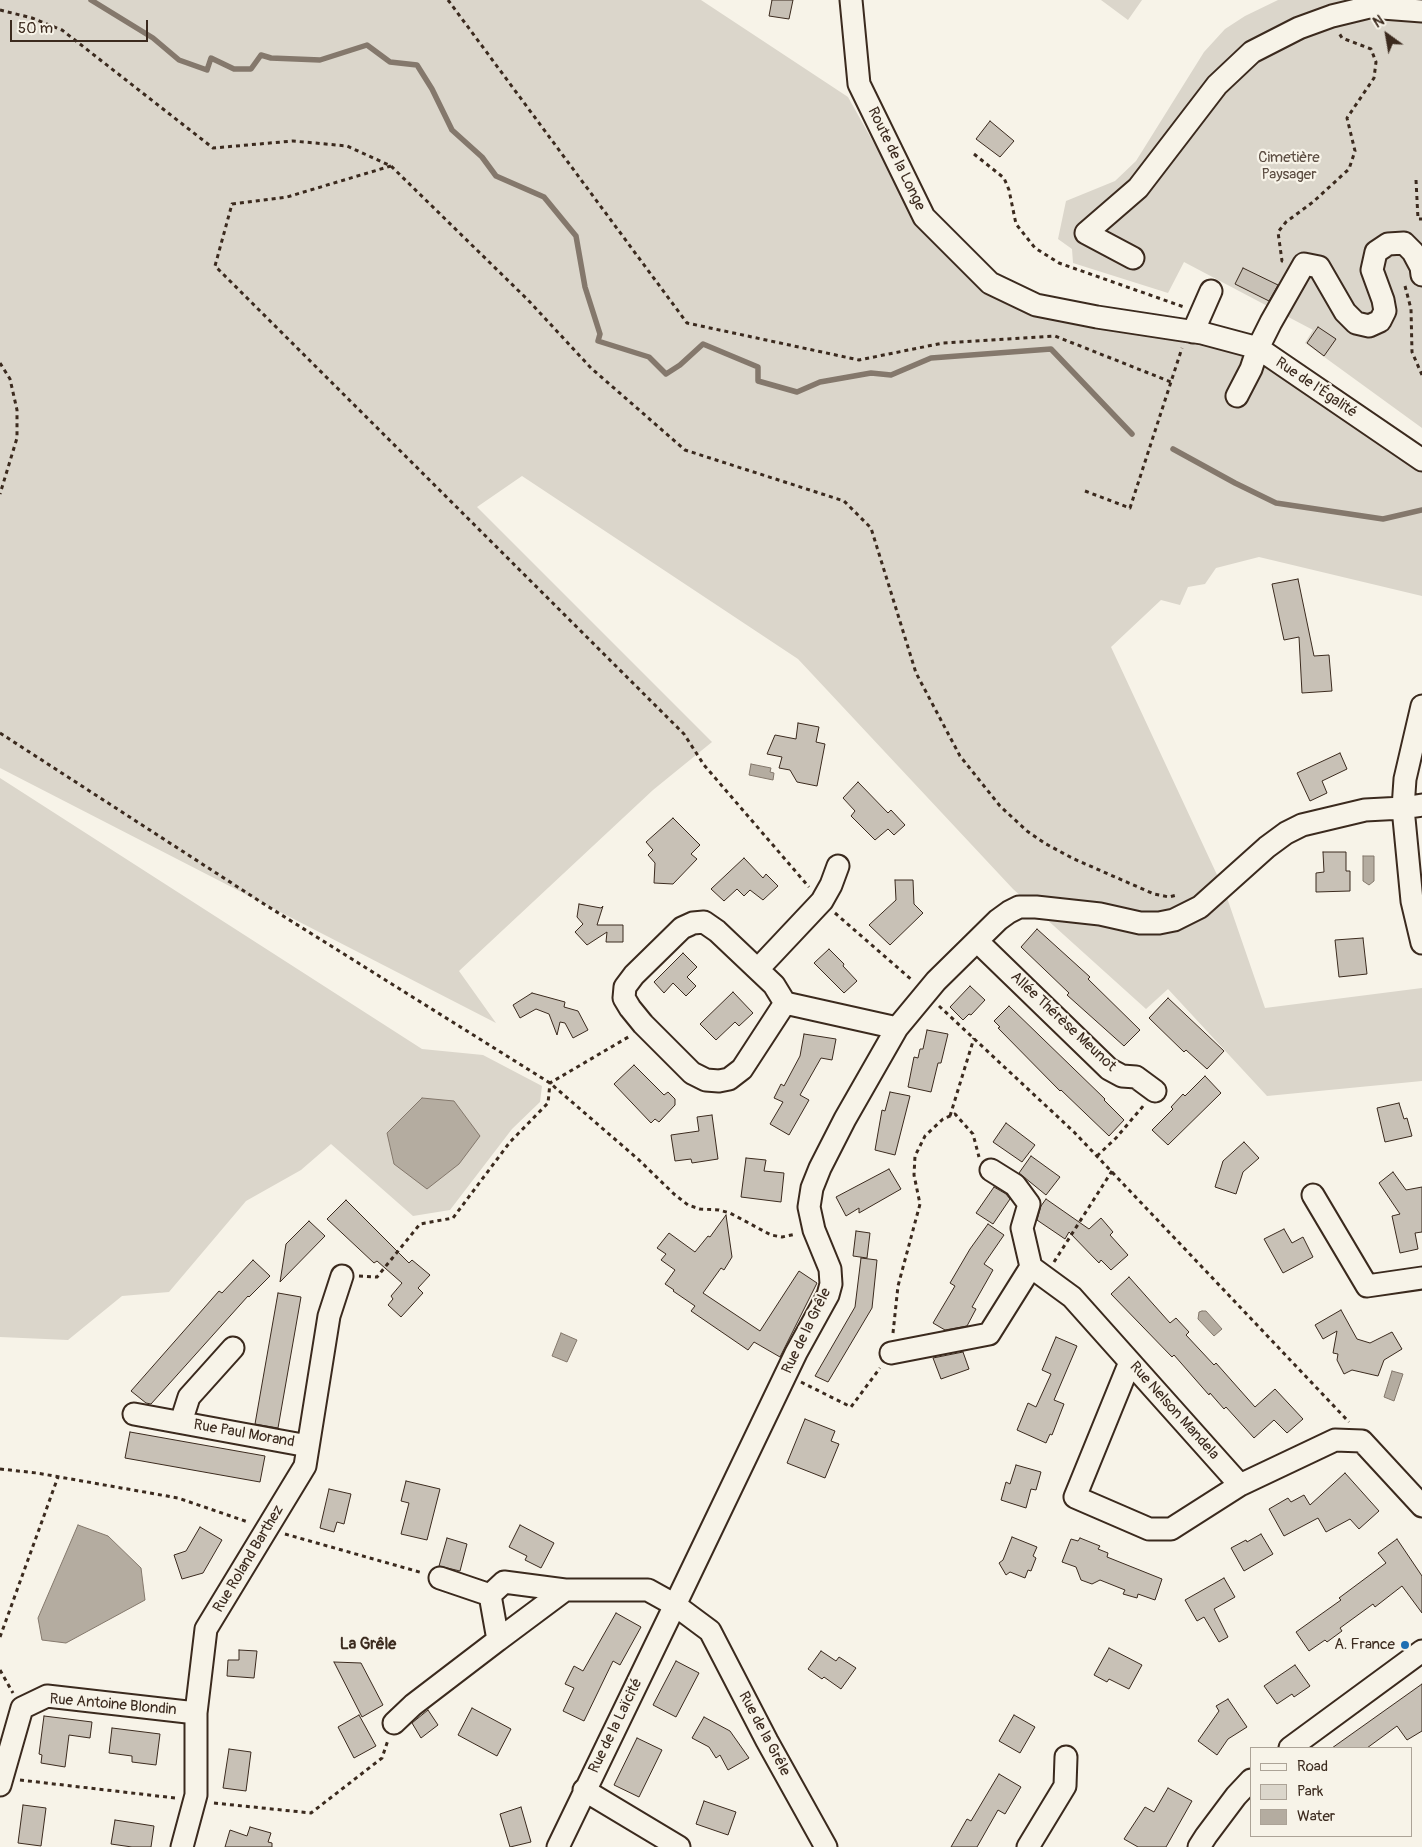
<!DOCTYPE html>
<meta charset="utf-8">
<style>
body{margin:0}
#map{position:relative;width:1422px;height:1847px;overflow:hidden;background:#f7f3e8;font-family:Pangolin,sans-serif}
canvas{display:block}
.legend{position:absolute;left:1250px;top:1747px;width:162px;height:90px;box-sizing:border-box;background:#f7f3e8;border:1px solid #aca397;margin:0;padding:6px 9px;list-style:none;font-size:15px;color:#3b2a1e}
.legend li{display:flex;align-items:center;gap:10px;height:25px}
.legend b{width:25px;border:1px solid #aca397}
.north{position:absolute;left:1362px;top:10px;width:50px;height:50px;-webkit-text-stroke:4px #f7f3e8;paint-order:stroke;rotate:328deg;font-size:14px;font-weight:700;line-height:20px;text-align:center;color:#3b2a1e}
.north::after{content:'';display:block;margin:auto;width:18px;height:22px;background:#3b2a1e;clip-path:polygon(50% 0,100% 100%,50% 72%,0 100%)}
.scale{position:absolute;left:10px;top:20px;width:138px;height:22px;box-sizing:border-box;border:2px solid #3b2a1e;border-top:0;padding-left:6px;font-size:15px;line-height:18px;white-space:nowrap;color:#3b2a1e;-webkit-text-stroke:4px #f7f3e8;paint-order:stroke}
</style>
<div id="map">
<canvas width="1422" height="1847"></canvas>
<ul class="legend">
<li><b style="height:6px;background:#f7f3e8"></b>Road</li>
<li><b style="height:14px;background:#dbd6cb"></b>Park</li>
<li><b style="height:14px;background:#b4aca0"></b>Water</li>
</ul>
<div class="north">N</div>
<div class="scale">50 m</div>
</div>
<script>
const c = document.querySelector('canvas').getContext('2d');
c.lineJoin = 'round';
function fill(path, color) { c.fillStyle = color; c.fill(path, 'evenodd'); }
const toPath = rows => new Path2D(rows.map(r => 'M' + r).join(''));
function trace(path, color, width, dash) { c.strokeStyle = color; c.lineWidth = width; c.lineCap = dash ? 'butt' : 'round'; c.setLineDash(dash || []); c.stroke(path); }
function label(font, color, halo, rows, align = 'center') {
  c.font = font + ' Pangolin,sans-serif'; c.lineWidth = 4.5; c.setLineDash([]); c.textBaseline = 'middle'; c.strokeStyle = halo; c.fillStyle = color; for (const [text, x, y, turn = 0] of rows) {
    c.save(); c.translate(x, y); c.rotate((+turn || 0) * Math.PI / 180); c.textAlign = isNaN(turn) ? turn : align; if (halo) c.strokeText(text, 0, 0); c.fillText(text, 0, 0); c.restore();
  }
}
const green = toPath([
 [0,0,701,0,848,97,919,224,989,288,1086,327,1150,334,1248,352,1422,469,1422,596,1259,557,1216,568,1205,584,1188,587,1180,605,1161,600,1111,647,1225,892,1265,1008,1422,988,1422,1081,1267,1096,1168,989,1146,1009,1013,889,798,659,522,476,477,507,712,742,653,790,459,971,496,1023,0,768],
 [1101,0,1142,0,1128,20],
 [1278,0,1422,0,1422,428,1305,343,1313,330,1220,281,1184,262,1168,293,1073,263,1072,249,1058,239,1066,201,1115,181,1136,161,1204,52,1225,29,1245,16],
 [0,778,422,1049,483,1055,542,1086,540,1102,512,1129,450,1210,413,1216,331,1144,301,1170,246,1201,169,1292,122,1296,68,1340,0,1337]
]);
const water = toPath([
 [751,764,771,768,770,772,774,773,773,780,749,775,751,764],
 [1363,856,1374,856,1374,881,1369,885,1363,881,1363,856],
 [422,1098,454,1101,480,1136,459,1164,427,1189,394,1164,387,1133,422,1098],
 [1202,1311,1206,1311,1222,1329,1214,1336,1198,1319,1199,1312,1202,1311],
 [561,1333,577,1340,567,1362,552,1356,561,1333],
 [1392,1371,1403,1374,1394,1401,1384,1397,1392,1371],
 [78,1525,108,1536,141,1568,145,1600,66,1643,42,1640,38,1618,78,1525]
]);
const stream = toPath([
 [91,0,153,38,179,60,207,70,211,58,234,69,251,69,261,55,271,58,320,60,367,45,390,62,417,65,432,89,452,130,482,157,496,176,544,197,576,236,585,287,600,334,598,341,649,357,666,374,680,365,703,344,758,367,758,381,797,392,820,382,871,373,891,375,931,358,1051,349,1132,434],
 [1173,449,1235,483,1276,503,1383,519,1422,510]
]);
const building = toPath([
 [772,0,793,0,789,19,769,16,772,0],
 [990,121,1014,141,1000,157,976,139,990,121],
 [1243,268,1278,285,1269,301,1235,284,1243,268],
 [1318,327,1336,339,1324,356,1307,343,1318,327],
 [1298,579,1314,656,1329,655,1332,691,1302,693,1299,637,1284,640,1272,584,1298,579],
 [798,723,819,727,816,742,825,744,817,786,797,782,790,770,779,768,782,757,767,754,775,735,796,739,798,723],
 [1340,753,1347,769,1322,781,1327,793,1310,801,1297,773,1340,753],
 [858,782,888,813,891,810,905,825,894,835,888,829,875,840,851,816,855,811,843,798,858,782],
 [673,818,700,845,691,854,697,859,673,884,654,883,655,863,648,855,653,850,646,842,673,818],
 [1323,852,1346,852,1346,871,1350,871,1350,891,1316,892,1316,873,1324,872,1323,852],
 [744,858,763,878,766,874,778,886,763,900,750,890,744,896,737,889,724,901,711,889,744,858],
 [895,880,913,880,914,904,923,913,890,945,869,925,896,900,895,880],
 [579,904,601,908,603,906,597,925,623,925,623,942,606,942,607,932,587,945,575,932,583,924,577,917,579,904],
 [1037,929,1090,977,1088,979,1140,1030,1124,1046,1067,995,1069,993,1021,947,1037,929],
 [1363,938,1367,974,1339,977,1335,940,1363,938],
 [829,949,844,964,843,966,857,981,844,993,814,963,829,949],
 [683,953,697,967,687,977,696,986,686,996,673,983,664,993,654,982,683,953],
 [970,986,985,1000,971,1015,969,1014,963,1020,950,1007,970,986],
 [733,992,753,1013,739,1026,735,1022,716,1040,700,1024,733,992],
 [532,993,565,1002,564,1007,578,1011,588,1030,573,1038,565,1023,560,1022,557,1035,549,1014,536,1009,520,1018,513,1005,532,993],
 [1168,998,1224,1051,1207,1069,1186,1050,1184,1052,1149,1018,1168,998],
 [1009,1006,1105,1099,1104,1100,1124,1120,1109,1136,1061,1090,1060,1091,998,1028,1000,1027,994,1021,1009,1006],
 [927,1030,948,1034,941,1063,938,1063,931,1092,908,1087,914,1057,918,1058,920,1049,923,1049,927,1030],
 [804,1034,836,1039,832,1060,821,1058,800,1095,809,1100,789,1135,770,1124,783,1102,774,1098,781,1084,784,1086,800,1056,804,1034],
 [634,1065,664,1095,668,1092,675,1099,675,1105,659,1122,655,1119,651,1123,614,1084,634,1065],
 [1205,1076,1221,1093,1168,1145,1152,1130,1173,1109,1171,1107,1183,1094,1185,1096,1205,1076],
 [890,1092,910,1096,895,1155,875,1150,882,1110,885,1111,890,1092],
 [1399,1103,1404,1119,1407,1118,1412,1136,1385,1142,1377,1108,1399,1103],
 [712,1115,718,1159,692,1163,691,1159,675,1161,671,1135,699,1131,697,1117,712,1115],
 [1006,1123,1035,1145,1022,1162,993,1142,1006,1123],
 [1244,1142,1259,1158,1243,1172,1236,1194,1215,1187,1223,1161,1244,1142],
 [1031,1156,1060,1177,1046,1195,1019,1173,1031,1156],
 [746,1158,766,1160,764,1171,784,1173,781,1202,741,1197,746,1158],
 [889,1169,901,1189,859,1213,859,1208,846,1216,836,1197,889,1169],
 [1393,1172,1406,1190,1422,1187,1422,1232,1415,1233,1418,1249,1400,1253,1392,1216,1400,1214,1379,1183,1393,1172],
 [994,1187,1006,1194,1010,1199,993,1224,976,1213,994,1187],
 [1046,1199,1089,1229,1101,1218,1113,1232,1110,1235,1128,1255,1111,1270,1101,1260,1099,1263,1069,1232,1065,1239,1037,1220,1041,1206,1046,1199],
 [346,1200,409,1263,412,1260,430,1275,418,1288,423,1293,401,1317,388,1305,393,1299,391,1296,402,1283,377,1261,374,1263,327,1219,346,1200],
 [726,1215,732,1257,724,1270,721,1268,703,1293,760,1331,799,1271,817,1283,780,1357,754,1342,748,1350,691,1311,695,1306,673,1291,674,1290,665,1284,675,1270,661,1260,666,1254,657,1248,669,1233,695,1252,708,1236,710,1237,726,1215],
 [309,1221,325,1236,280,1282,286,1244,309,1221],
 [988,1224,1004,1235,984,1264,993,1270,972,1307,976,1309,967,1326,945,1330,933,1323,955,1286,950,1283,970,1249,988,1224],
 [1284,1229,1292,1243,1303,1237,1313,1257,1283,1273,1264,1239,1284,1229],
 [856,1231,870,1233,867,1258,853,1256,856,1231],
 [861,1258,877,1260,872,1308,828,1382,815,1376,855,1307,861,1258],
 [253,1260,270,1276,249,1297,248,1296,151,1404,146,1403,131,1391,219,1291,222,1293,253,1260],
 [1129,1277,1170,1323,1176,1318,1189,1332,1186,1335,1214,1365,1216,1363,1255,1407,1275,1389,1303,1419,1287,1433,1274,1420,1254,1438,1226,1407,1224,1409,1210,1393,1209,1395,1174,1355,1172,1357,1111,1294,1129,1277],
 [278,1293,301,1297,278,1428,255,1424,278,1293],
 [1341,1310,1357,1339,1370,1343,1392,1332,1402,1349,1384,1360,1378,1376,1352,1370,1344,1374,1337,1360,1338,1354,1333,1353,1337,1331,1323,1339,1315,1325,1341,1310],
 [1056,1337,1077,1346,1054,1400,1064,1404,1052,1435,1050,1434,1046,1443,1017,1430,1028,1403,1036,1407,1051,1374,1042,1370,1056,1337],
 [963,1352,969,1369,941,1379,933,1358,963,1352],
 [805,1419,835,1431,831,1441,839,1444,825,1478,787,1463,805,1419],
 [130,1432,265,1456,260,1482,125,1458,130,1432],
 [1016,1465,1041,1472,1036,1490,1031,1489,1026,1508,1001,1500,1006,1482,1010,1484,1016,1465],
 [1345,1473,1379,1511,1359,1529,1350,1519,1326,1532,1318,1518,1284,1536,1269,1509,1288,1498,1291,1502,1304,1495,1310,1505,1345,1473],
 [406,1481,440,1489,427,1540,401,1534,409,1503,401,1501,406,1481],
 [329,1489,351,1494,344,1524,337,1522,334,1532,320,1528,329,1489],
 [520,1525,554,1543,541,1568,525,1560,527,1556,509,1547,520,1525],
 [200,1527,222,1540,203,1573,182,1579,174,1555,186,1551,200,1527],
 [1261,1534,1273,1554,1244,1571,1231,1548,1246,1540,1247,1542,1261,1534],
 [1012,1537,1037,1547,1033,1556,1036,1558,1031,1571,1028,1570,1025,1578,1010,1572,1006,1575,999,1563,1003,1560,1012,1537],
 [447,1538,467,1544,460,1571,439,1566,447,1538],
 [1080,1538,1100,1546,1098,1549,1108,1553,1107,1557,1162,1579,1155,1600,1138,1594,1137,1598,1123,1594,1125,1590,1100,1580,1092,1584,1081,1580,1076,1567,1062,1562,1071,1539,1078,1541,1080,1538],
 [1397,1539,1422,1576,1422,1613,1402,1586,1375,1607,1373,1604,1340,1628,1342,1631,1327,1642,1325,1640,1309,1651,1296,1632,1341,1600,1339,1598,1386,1563,1378,1553,1397,1539],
 [1224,1578,1235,1597,1214,1609,1228,1637,1219,1642,1204,1617,1197,1621,1185,1600,1224,1578],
 [616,1613,641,1627,620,1665,613,1661,584,1721,563,1711,574,1688,565,1684,574,1666,583,1671,616,1613],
 [1109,1648,1142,1665,1129,1689,1109,1679,1107,1682,1094,1675,1109,1648],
 [239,1650,257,1651,254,1678,227,1676,228,1660,239,1660,239,1650],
 [821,1651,836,1661,839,1657,856,1668,841,1689,824,1677,822,1679,808,1669,821,1651],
 [676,1661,699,1673,676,1717,653,1705,676,1661],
 [334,1662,361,1663,383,1705,362,1717,334,1662],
 [1295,1665,1310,1686,1294,1697,1292,1694,1277,1704,1264,1686,1295,1665],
 [1422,1684,1422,1731,1407,1740,1397,1726,1367,1748,1332,1748,1422,1684],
 [1228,1699,1247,1727,1228,1739,1217,1755,1198,1741,1219,1711,1216,1706,1228,1699],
 [472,1708,511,1729,497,1756,458,1735,472,1708],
 [428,1710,438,1725,421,1738,412,1723,428,1710],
 [359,1715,376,1746,354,1758,338,1727,359,1715],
 [1014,1715,1035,1727,1020,1753,999,1741,1014,1715],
 [44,1716,92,1722,90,1738,69,1735,65,1767,41,1763,42,1755,39,1754,44,1716],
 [704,1717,730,1731,749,1758,728,1770,720,1755,716,1758,709,1747,692,1738,704,1717],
 [112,1728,160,1734,156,1765,132,1762,132,1756,109,1753,112,1728],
 [637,1738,662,1750,639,1797,614,1785,637,1738],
 [229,1749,251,1752,246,1791,223,1788,229,1749],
 [999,1774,1021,1787,1005,1814,998,1810,977,1847,951,1847,967,1819,971,1821,999,1774],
 [1168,1788,1192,1801,1166,1847,1138,1847,1124,1839,1145,1807,1154,1812,1168,1788],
 [704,1801,736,1812,728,1835,696,1824,704,1801],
 [23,1805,46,1808,41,1846,18,1843,23,1805],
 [521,1807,531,1842,510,1847,500,1814,521,1807],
 [115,1820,154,1826,151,1847,132,1847,111,1844,115,1820],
 [250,1827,271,1833,268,1842,272,1843,272,1847,225,1847,230,1830,247,1836,250,1827]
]);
const path = toPath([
 [448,0,687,323,859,360,943,343,1055,336,1171,382],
 [0,10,32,18,62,30,213,148,293,141,347,146,391,166,528,300,591,368,685,450,844,501,871,528,916,673,960,756,1000,806,1027,831,1046,844,1074,859,1154,894,1169,897,1177,895],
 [974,154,1004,178,1009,190,1016,224,1035,248,1059,263,1184,307],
 [391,166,287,197,232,204,215,266,684,734,704,765,809,887],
 [1416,180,1418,219,1422,219],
 [1283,261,1282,261,1278,232,1286,222,1313,202,1349,169,1355,151,1347,118,1374,78,1376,62,1371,49,1342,38,1339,33],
 [1405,286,1411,309,1412,352,1422,375],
 [0,363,10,379,17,410,17,438,0,494],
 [1085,491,1130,508,1182,348],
 [0,733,264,904,550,1083,639,1160,674,1194,688,1205,700,1209,719,1210,730,1213,771,1235,782,1237,796,1234],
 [835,913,913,981],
 [939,1006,1074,1132,1349,1422],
 [950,1116,974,1038],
 [1097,1156,1116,1138,1144,1105],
 [1054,1262,1112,1171],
 [359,1276,377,1277,420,1224,453,1218,510,1142,548,1103,550,1083,630,1036],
 [893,1333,898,1286,920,1204,914,1175,915,1156,925,1136,943,1119,955,1114,973,1134,979,1157],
 [801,1382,851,1407,880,1368],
 [0,1469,37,1473,178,1498,248,1522],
 [285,1534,423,1573],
 [0,1637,58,1477],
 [0,1670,13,1693],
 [20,1780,175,1798],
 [214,1803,311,1813,382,1758,388,1740]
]);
const minor = toPath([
 [851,0,859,84,924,217,990,283,1036,305,1097,317,1202,333,1258,348,1422,460],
 [1133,258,1086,233,1138,188,1217,85,1252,52,1299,28,1332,16,1369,7,1422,11],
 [1193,332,1211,291],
 [1237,396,1251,369,1258,348,1271,322,1304,264,1319,267,1345,312,1356,323,1369,326,1380,321,1385,311,1383,300,1372,270,1376,252,1388,244,1404,243,1413,252,1421,267,1422,275],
 [1422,706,1405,779,1403,808,1412,901,1422,943],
 [977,941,1109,1069,1122,1076,1136,1077,1155,1091],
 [758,969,822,901,831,885,838,866],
 [785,1003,742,1069,729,1079,719,1081,706,1080,692,1073,643,1024,630,1008,624,998,625,987,634,975,682,928,693,923,704,922,717,931,774,985,785,1003,897,1028],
 [991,1170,1015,1185,1029,1204,1022,1228,1031,1267,1072,1297,1240,1485,1335,1440,1362,1441,1422,1506],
 [1313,1195,1367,1286,1422,1278],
 [891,1353,989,1334,1031,1267],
 [1130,1362,1075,1497,1149,1529,1171,1529,1240,1485],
 [134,1414,308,1446],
 [181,1422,189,1397,233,1348],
 [440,1578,490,1595,504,1582,565,1590,648,1590,675,1605,558,1847],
 [490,1595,498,1640,565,1590],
 [394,1723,413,1705,498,1640],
 [1290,1748,1422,1651],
 [0,1785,22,1708,47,1696,196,1713],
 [584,1790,679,1847],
 [182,1847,196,1795,196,1713,206,1629,305,1466,329,1316,342,1276],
 [826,1847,767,1741,710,1631,675,1605,796,1353,828,1295,831,1284,830,1269,814,1230,809,1207,812,1188,820,1168,845,1119,897,1028,936,981,998,920,1009,912,1019,907,1036,907,1100,914,1140,923,1159,923,1174,920,1200,907,1267,847,1286,833,1302,825,1365,810,1403,808,1422,805],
 [1028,1847,1065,1786,1066,1757],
 [1199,1847,1206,1836,1236,1796,1251,1780]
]);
const markers = [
 [1405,1645,5,"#1f6fb2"]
];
const parkNames = [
 ["Cimetière",1289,158],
 ["Paysager",1289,175]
];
const streetNames = [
 ["Route de la Longe",896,159,64],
 ["Rue de l'Égalité",1316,388,34],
 ["Allée Thérèse Meunot",1063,1022,43],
 ["Rue de la Grêle",807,1331,-64],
 ["Rue Nelson Mandela",1174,1411,48],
 ["Rue Paul Morand",244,1434,10],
 ["Rue Roland Barthez",249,1559,-59],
 ["Rue Antoine Blondin",113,1705,5],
 ["Rue de la Laïcité",616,1726,-64],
 ["Rue de la Grêle",764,1734,62]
];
const poiNames = [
 ["A. France",1395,1645]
];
const neighbourhoodNames = [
 ["La Grêle",368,1645]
];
fill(green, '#dbd6cb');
fill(water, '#b4aca0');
trace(water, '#84786c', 1);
trace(stream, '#84786c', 5.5);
fill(building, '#c8c1b6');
trace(building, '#3b2a1e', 1);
trace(minor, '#3b2a1e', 25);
trace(path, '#3b2a1e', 3, [4, 4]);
trace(minor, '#f7f3e8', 21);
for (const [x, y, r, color] of markers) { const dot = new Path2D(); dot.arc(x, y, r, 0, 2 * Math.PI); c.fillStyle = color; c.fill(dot); trace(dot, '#f7f3e8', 2); }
label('15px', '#5b4c41', '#f7f3e8', parkNames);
label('15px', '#3b2a1e', '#f7f3e8', streetNames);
label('15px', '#3b2a1e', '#f7f3e8', poiNames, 'right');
label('bold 16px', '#3b2a1e', '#f7f3e8', neighbourhoodNames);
</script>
